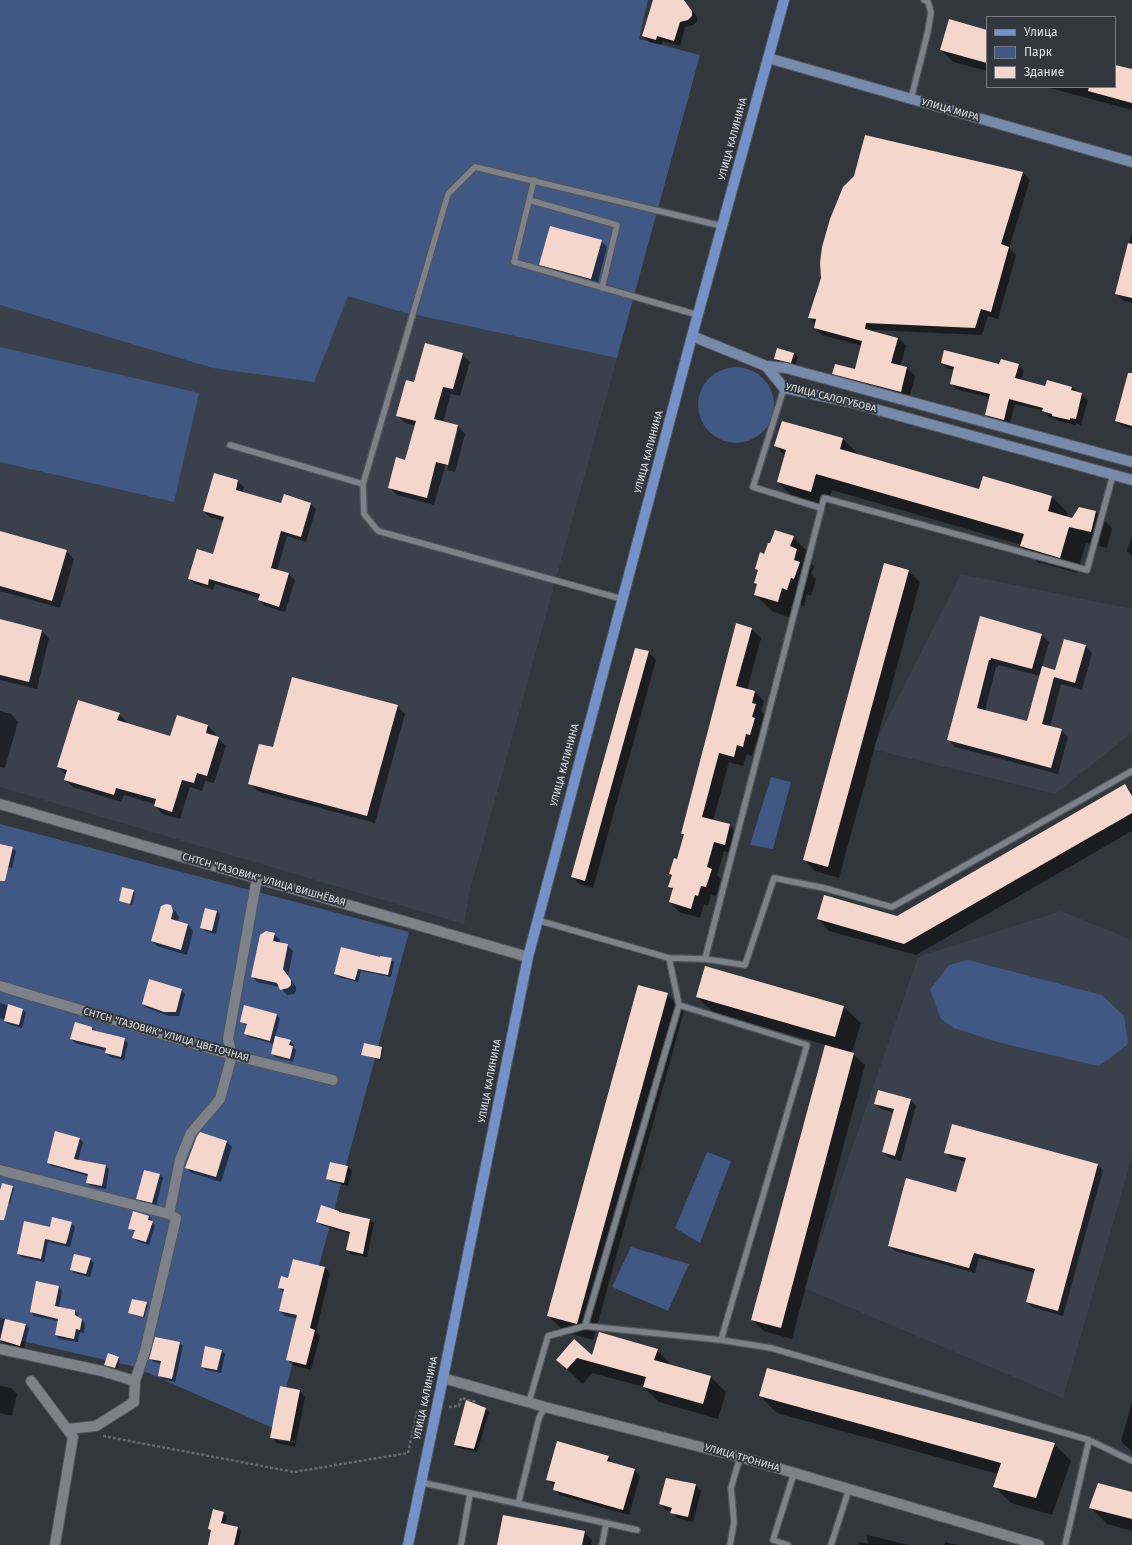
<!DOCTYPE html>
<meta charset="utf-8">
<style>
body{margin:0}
#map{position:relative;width:1132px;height:1545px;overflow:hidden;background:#32363d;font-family:"Fira Sans",sans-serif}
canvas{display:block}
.legend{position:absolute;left:986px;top:16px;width:130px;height:72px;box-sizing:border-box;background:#32363d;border:1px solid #787b81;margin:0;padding:5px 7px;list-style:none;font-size:12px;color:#e0e3e7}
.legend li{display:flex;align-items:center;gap:8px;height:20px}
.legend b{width:20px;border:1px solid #787b81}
</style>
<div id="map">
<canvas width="1132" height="1545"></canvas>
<ul class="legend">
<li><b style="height:5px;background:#7492c8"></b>Улица</li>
<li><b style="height:11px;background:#405883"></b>Парк</li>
<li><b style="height:11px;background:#f5d6cd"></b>Здание</li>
</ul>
</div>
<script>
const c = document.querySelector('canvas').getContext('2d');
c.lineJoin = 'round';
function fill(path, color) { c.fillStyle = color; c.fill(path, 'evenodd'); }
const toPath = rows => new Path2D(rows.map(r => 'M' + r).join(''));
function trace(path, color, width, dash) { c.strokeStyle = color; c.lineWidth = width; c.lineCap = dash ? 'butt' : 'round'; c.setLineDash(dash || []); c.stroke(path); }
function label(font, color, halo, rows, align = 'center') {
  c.font = font + ' "Fira Sans",sans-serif'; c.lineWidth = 4; c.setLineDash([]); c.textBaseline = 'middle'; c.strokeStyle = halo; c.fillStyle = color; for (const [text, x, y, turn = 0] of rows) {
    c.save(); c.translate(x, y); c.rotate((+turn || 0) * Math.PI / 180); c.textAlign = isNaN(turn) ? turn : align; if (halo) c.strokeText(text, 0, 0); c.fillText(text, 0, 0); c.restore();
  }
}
const built = toPath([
 [259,268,398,311,617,358,470,890,464,924,0,787,0,305,213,368],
 [961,574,1132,609,1132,733,1055,794,872,749],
 [1061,911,1132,940,1132,1157,1063,1398,804,1288,918,957]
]);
const green = toPath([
 [0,0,648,0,639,39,700,55,617,358,398,311,348,296,314,382,213,368,0,305],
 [0,347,199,393,174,502,0,462],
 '698 405a38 38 0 1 1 76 0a38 38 0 1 1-76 0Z',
 [771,777,791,782,773,849,750,845],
 [0,824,409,932,275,1429,132,1366,0,1336],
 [968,960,1102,995,1124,1016,1128,1044,1108,1060,1098,1066,1001,1043,954,1028,941,1019,930,990,949,965],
 [707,1152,731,1161,700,1243,675,1228],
 [631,1247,689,1264,668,1311,612,1287]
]);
const shadow = toPath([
 [654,0,690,0,685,1,697,17,697,22,693,25,685,27,680,46,663,41,661,45,649,42,644,36],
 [987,31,987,71,953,62,941,50],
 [1115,66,1132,70,1132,110,1046,87,1115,87],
 [1022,172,1030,180,1009,248,1016,255,998,319,988,316,982,335,871,330,898,338,906,346,900,367,907,368,915,376,909,399,841,381,833,373,856,370,862,346,822,335,815,328,816,324,809,318],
 [1132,233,1132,303,1124,301,1116,293],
 [601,241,607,247,597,285,546,270,540,265],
 [778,349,794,354,798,357,795,366,779,362,775,359],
 [462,354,470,362,460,396,451,394,443,422,458,426,465,434,455,472,447,470,458,430,456,430,434,505,397,495,389,487,406,461,416,426,405,423,397,415,415,383],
 [942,363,1018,365,1024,371,1021,380,1046,387,1072,387,1088,400,1081,425,1076,423,1076,425,1059,421,1056,419,1049,417,1044,411,1015,404,1009,426,991,421,986,415,990,398,956,389,951,383,954,370,948,369],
 [1132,378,1132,429,1122,426,1116,421],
 [783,422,843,439,859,455,979,490,1052,497,1068,513,1067,518,1072,519,1079,508,1096,512,1112,528,1107,548,1086,543,1077,573,1038,562,1021,546,1022,545,832,490,827,507,794,498,778,482,785,456,776,446],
 [215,474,238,481,244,487,242,492,282,504,310,503,316,509,306,542,287,536,277,571,289,574,295,580,285,612,265,606,259,600,260,598,215,584,213,590,195,584,190,579,214,555,224,521,210,517,204,511],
 [0,532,66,551,74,559,60,608,0,591],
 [1132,536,1132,556,1127,551],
 [793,537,810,554,808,561,814,566,811,574,816,579,811,596,807,594,804,606,799,605,794,619,772,611,755,594,758,586,755,583,759,572,756,569,765,555],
 [908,571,920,582,839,878,815,871,804,860],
 [980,618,1042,635,1049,642,1042,667,1056,671,1085,645,1092,653,1082,690,1061,684,1050,727,1061,730,1068,737,1058,774,955,747,948,740],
 [998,665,1040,676,1028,723,985,711,996,667,998,667],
 [0,621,42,631,49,638,37,689,0,680],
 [751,629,761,638,747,690,755,692,764,701,761,711,765,715,762,727,764,729,760,744,756,743,752,756,747,754,743,766,729,762,713,821,729,825,739,835,734,854,724,851,717,875,721,879,716,896,711,895,708,905,704,904,700,918,679,912,670,902,673,890,669,887,672,877,670,874,677,860,684,836,682,833],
 [636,649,649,652,656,660,593,888,580,884,572,877],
 [397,706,405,714,375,823,257,791,250,783,274,748],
 [0,711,11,714,18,722,5,768,0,767],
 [119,714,127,722,126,724,171,737,177,717,208,726,216,734,215,737,218,738,226,746,214,783,205,781,202,791,190,787,180,819,162,814,155,806,155,804,124,795,121,802,73,787,65,780,66,775,58,767],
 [1125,786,1132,792,1132,831,916,955,829,931,818,919,897,917],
 [0,845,12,848,16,851,12,868,0,866],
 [133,891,135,893,132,905,120,900],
 [170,906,176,912,179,917,177,922,188,925,193,931,187,955,157,946,152,941],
 [217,911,220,915,216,934,205,931,202,927],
 [274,934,280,940,279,943,287,945,293,951,288,976,296,987,296,991,294,994,287,995,280,987,257,982,252,976],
 [380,958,391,959,394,962,391,977,361,971,358,982,338,977,335,974],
 [706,967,844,1007,861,1023,852,1053,865,1065,792,1339,764,1331,752,1320,826,1045,714,1013,697,997],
 [181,990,185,994,179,1016,169,1016,147,1008,143,1004],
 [667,994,684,1011,593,1340,565,1332,548,1316],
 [0,1003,23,1010,26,1013,22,1028,8,1024,5,1020,0,1018],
 [245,1007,277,1015,280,1019,275,1037,290,1041,294,1045,293,1047,296,1050,293,1062,275,1057,272,1053,274,1044,249,1037,245,1033,247,1026,241,1021],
 [92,1028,96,1031,124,1039,128,1043,124,1060,110,1057,106,1053,107,1051,75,1043,71,1039],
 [382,1048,383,1049,381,1060,362,1055],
 [911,1100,916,1106,901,1161,889,1158,883,1152,894,1113,881,1109,875,1104],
 [80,1139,83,1142,78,1161,106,1166,109,1169,106,1189,91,1186,87,1183,88,1176,52,1166,48,1163],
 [227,1142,232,1147,221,1182,192,1173,186,1167],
 [946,1152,1098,1165,1103,1170,1063,1316,1032,1307,1027,1302,1035,1273,979,1258,975,1273,895,1251,889,1246,957,1193,966,1162,951,1158],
 [331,1163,348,1167,352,1171,348,1186,331,1182,327,1178],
 [160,1175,163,1178,156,1206,141,1202,137,1198],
 [12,1187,14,1188,10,1204,0,1201,0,1194],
 [339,1211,341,1214,370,1220,374,1223,367,1257,351,1254,347,1250,351,1234,321,1225,317,1221],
 [149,1216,152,1220,151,1222,155,1225,149,1245,137,1241,134,1238,135,1232,130,1228],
 [71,1223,75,1227,70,1247,48,1242,44,1262,21,1257,18,1254,51,1228],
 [90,1259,94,1263,90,1277,74,1273,71,1270],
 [293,1260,325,1268,330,1273,316,1332,320,1336,311,1370,293,1365,287,1360,298,1319,285,1316,280,1311,284,1293,279,1288,289,1279],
 [59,1287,62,1291,59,1307,74,1310,78,1314,78,1318,85,1323,84,1333,80,1332,78,1342,59,1339,56,1335,58,1321,34,1316,31,1312],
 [146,1303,148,1305,144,1318,129,1313],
 [0,1318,26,1324,29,1328,24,1349,4,1343,0,1340],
 [574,1341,593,1357,657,1350,672,1366,711,1377,726,1392,718,1419,659,1402,644,1387,592,1373,583,1384,557,1360],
 [179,1343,183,1346,175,1382,162,1379,159,1376,161,1364,154,1362,150,1359],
 [221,1350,225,1354,221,1373,206,1370,202,1367],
 [118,1358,120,1359,117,1369,105,1365],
 [0,1386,11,1388,17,1394,12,1416,0,1413],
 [300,1391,305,1397,295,1447,277,1443,271,1437],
 [276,1438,295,1441,295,1443,276,1440],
 [760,1396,1054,1444,1071,1461,1052,1515,1011,1503,994,1486,998,1474,777,1413],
 [1132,1402,1132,1452,1121,1441],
 [485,1409,489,1412,477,1452,459,1448,455,1445],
 [608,1457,614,1463,613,1464,635,1470,640,1476,629,1515,560,1495,554,1489,555,1486,547,1479],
 [696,1485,701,1491,693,1522,677,1518,672,1511,666,1510,660,1504],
 [1132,1493,1132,1531,1107,1524,1090,1507],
 [223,1513,227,1516,225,1525,237,1528,241,1531,238,1545,216,1545,212,1532,209,1529],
 [584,1532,592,1540,591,1545,498,1545],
 [867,1535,909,1545,858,1545,859,1542,868,1544],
 [945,1542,958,1545,944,1545]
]);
const building = toPath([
 [653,0,684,0,692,11,692,16,688,20,680,22,674,41,657,36,656,40,642,36],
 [949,19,987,30,987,63,940,50],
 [1115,65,1132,69,1132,103,1088,91,1089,87,1115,87],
 [865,135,1023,172,1001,244,1009,247,991,312,981,309,975,328,866,323,865,329,898,338,891,363,907,367,901,392,832,374,835,364,855,369,862,341,814,328,816,319,808,318,821,278,820,263,822,247,830,219,843,187,854,176],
 [550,226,602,240,591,279,539,265],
 [1128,243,1132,244,1132,298,1115,294],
 [425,343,463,353,453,389,443,387,434,419,458,425,448,465,436,462,427,498,388,488,396,457,405,460,416,421,396,416,406,380,414,382],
 [777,348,794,353,791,363,774,359],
 [944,350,999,364,1001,359,1019,364,1015,378,1045,386,1047,380,1072,387,1071,390,1082,393,1076,419,1070,418,1070,420,1052,416,1052,414,1042,411,1043,408,1009,399,1004,420,985,415,990,394,950,384,954,367,941,363],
 [1128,373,1132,373,1132,426,1115,421],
 [782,421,843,438,840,449,979,489,983,476,1052,496,1048,511,1072,518,1079,507,1096,511,1091,532,1069,527,1060,558,1020,546,1024,534,816,474,811,492,777,482,786,450,774,446],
 [214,473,238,480,236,490,281,503,284,494,311,503,301,537,281,531,271,568,289,573,279,607,258,600,260,594,209,579,208,585,188,579,197,549,213,554,224,517,203,511],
 [775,530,794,536,790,546,797,549,794,560,800,562,794,579,791,578,787,590,782,588,778,602,754,595,757,584,754,583,758,570,755,569,760,552,764,554,768,543,770,543],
 [0,531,67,550,52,601,0,586],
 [884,563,909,570,828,867,803,860],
 [980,616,1042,634,1032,669,991,658,991,660,989,660,977,708,1027,721,1042,666,1055,670,1064,639,1086,645,1075,683,1054,677,1042,724,1062,729,1051,768,947,740],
 [0,619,42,630,29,682,0,675],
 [736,623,752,628,736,686,755,691,752,703,756,704,752,717,755,718,750,735,746,734,743,747,737,745,734,757,719,753,702,817,730,824,725,845,714,842,707,867,712,869,706,887,701,886,698,896,695,895,691,909,669,902,673,888,668,887,672,875,669,874,674,858,677,859,684,834,681,834],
 [635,648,649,651,585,881,571,877],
 [292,677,398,705,367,816,248,784,259,744,273,747],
 [78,700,120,713,117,720,170,736,177,715,208,725,206,733,219,737,207,776,197,773,194,783,182,780,172,812,154,806,156,799,116,788,114,795,64,780,67,770,57,767],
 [1125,784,1132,796,1132,813,904,944,817,919,824,895,897,916],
 [0,844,13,847,5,881,0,881],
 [122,887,134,890,130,904,119,901],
 [166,904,171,905,173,911,171,919,188,924,181,950,151,941,161,906],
 [205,908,217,911,212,931,200,928],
 [266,931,275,933,273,941,288,944,283,969,291,980,291,985,288,988,280,990,277,983,251,977,260,935],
 [341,947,380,957,380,956,392,958,388,975,358,969,355,980,334,974],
 [705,966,844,1006,835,1037,696,997],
 [149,979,182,989,176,1012,164,1012,142,1004],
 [638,985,668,993,577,1324,547,1316],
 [8,1004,23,1009,19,1025,4,1021],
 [244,1005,277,1014,270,1041,244,1034,247,1024,240,1022],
 [75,1022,92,1027,92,1030,125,1038,121,1057,105,1053,106,1048,70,1039],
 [275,1036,291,1040,289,1045,293,1046,290,1059,271,1054],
 [364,1043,382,1047,380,1059,361,1055],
 [825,1045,854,1053,781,1328,751,1320],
 [878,1090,911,1099,895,1156,882,1152,894,1109,874,1104],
 [952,1124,1098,1164,1058,1311,1026,1302,1035,1269,974,1253,969,1268,888,1246,906,1178,956,1192,966,1158,944,1153],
 [55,1131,80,1138,74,1159,106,1165,102,1186,86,1183,88,1174,47,1163],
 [200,1132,227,1141,216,1177,185,1168,197,1136],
 [330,1162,348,1166,344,1183,326,1179],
 [144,1170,160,1174,152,1203,136,1199],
 [2,1183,13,1186,4,1220,0,1220,0,1190],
 [321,1205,339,1211,339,1212,370,1219,363,1254,346,1250,350,1232,316,1222],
 [133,1211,149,1216,148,1220,153,1221,146,1242,132,1238,135,1230,128,1229],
 [52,1217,72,1222,66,1244,45,1239,41,1259,17,1254,24,1221,50,1227],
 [74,1254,91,1258,86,1274,70,1270],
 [293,1259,325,1267,310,1328,315,1330,306,1365,286,1360,297,1315,279,1311,284,1289,278,1288,281,1276,288,1278],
 [36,1281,59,1286,55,1306,75,1310,75,1315,82,1319,80,1330,76,1329,74,1339,55,1335,58,1319,30,1312],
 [132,1299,147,1302,143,1317,128,1313],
 [5,1319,26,1324,20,1346,0,1340],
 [599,1332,658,1349,654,1360,711,1376,703,1404,643,1387,646,1377,577,1358,567,1369,556,1360,574,1339,592,1355],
 [155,1337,180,1342,172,1379,158,1376,161,1361,149,1359],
 [205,1346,222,1350,217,1370,201,1367],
 [108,1353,119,1357,115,1368,104,1365],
 [767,1368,1055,1443,1036,1498,993,1487,1001,1463,759,1396],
 [280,1386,300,1390,290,1441,270,1438],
 [466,1400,486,1408,474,1449,454,1445],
 [557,1441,609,1456,607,1461,635,1469,623,1510,553,1490,555,1482,546,1480],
 [666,1478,696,1484,688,1517,670,1513,672,1508,659,1504],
 [1098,1483,1132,1492,1132,1519,1089,1508],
 [213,1509,224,1512,221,1523,238,1527,234,1545,208,1545,211,1530,208,1529],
 [503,1515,585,1531,582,1545,497,1545]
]);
const path = toPath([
 [449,1407,459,1406,461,1398,477,1402],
 [103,1436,294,1472,408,1453,417,1412,424,1410]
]);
const lane = toPath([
 [911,99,928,31,931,12,928,2,924,0],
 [534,180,514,262,698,315],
 [529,200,617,225,602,288],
 [784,388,753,487,821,508],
 [230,445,363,484],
 [622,599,378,531,364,514,363,484,448,194,475,167,722,226],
 [537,920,669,958,705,959,824,498,1087,570,1113,475],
 [705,959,745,965,774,878,824,888,892,907,1132,771],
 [585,1326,721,1340,807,1045,679,1005],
 [721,1340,771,1348,1089,1440,1132,1461],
 [529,1402,548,1336,585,1326,679,1005,669,958],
 [420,1482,637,1530],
 [518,1504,539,1418,545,1407],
 [461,1545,470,1494],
 [602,1545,606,1524],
 [730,1545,734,1522,731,1488,740,1457],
 [788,1545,773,1540,794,1473],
 [831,1545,849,1489],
 [1065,1545,1089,1440]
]);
const street = toPath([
 [0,804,528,957],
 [0,986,232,1055,333,1080],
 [0,1170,169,1214],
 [0,1349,102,1371,135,1381],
 [443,1378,545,1407,740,1457,1039,1545],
 [31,1381,73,1437,55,1545],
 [68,1429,96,1426,134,1402,135,1381,145,1351,176,1218,169,1214,180,1160,191,1133,220,1099,232,1055,228,1039,257,878]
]);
const secondary = toPath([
 [768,58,1132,162],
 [692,336,766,366,786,368,1132,462],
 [766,366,784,388,853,403,1132,480]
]);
const primary = toPath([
 [408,1545,443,1378,528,957,692,336,784,0]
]);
const streetNames = [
 ["УЛИЦА МИРА",950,110,16],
 ["УЛИЦА КАЛИНИНА",733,139,-75],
 ["УЛИЦА САЛОГУБОВА",831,398,14],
 ["УЛИЦА КАЛИНИНА",649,452,-75],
 ["УЛИЦА КАЛИНИНА",565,765,-75],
 ["СНТСН \"ГАЗОВИК\" УЛИЦА ВИШНЁВАЯ",264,880,16],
 ["СНТСН \"ГАЗОВИК\" УЛИЦА ЦВЕТОЧНАЯ",166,1035,16],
 ["УЛИЦА КАЛИНИНА",490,1081,-79],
 ["УЛИЦА КАЛИНИНА",426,1398,-78],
 ["УЛИЦА ТРОНИНА",742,1458,16]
];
fill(built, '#3a414d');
fill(green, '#405883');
fill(shadow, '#0007');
fill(building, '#f5d6cd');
trace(lane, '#51555b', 8);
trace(street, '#51555b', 12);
trace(secondary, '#51555b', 12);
trace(primary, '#51555b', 12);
trace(path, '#676b71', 2.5, [3, 2]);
trace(lane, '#7d828a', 5.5);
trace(street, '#7d828a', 10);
trace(secondary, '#788aa9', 10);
trace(primary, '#7492c8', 10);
label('10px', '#e0e3e7', '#32363d', streetNames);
</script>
